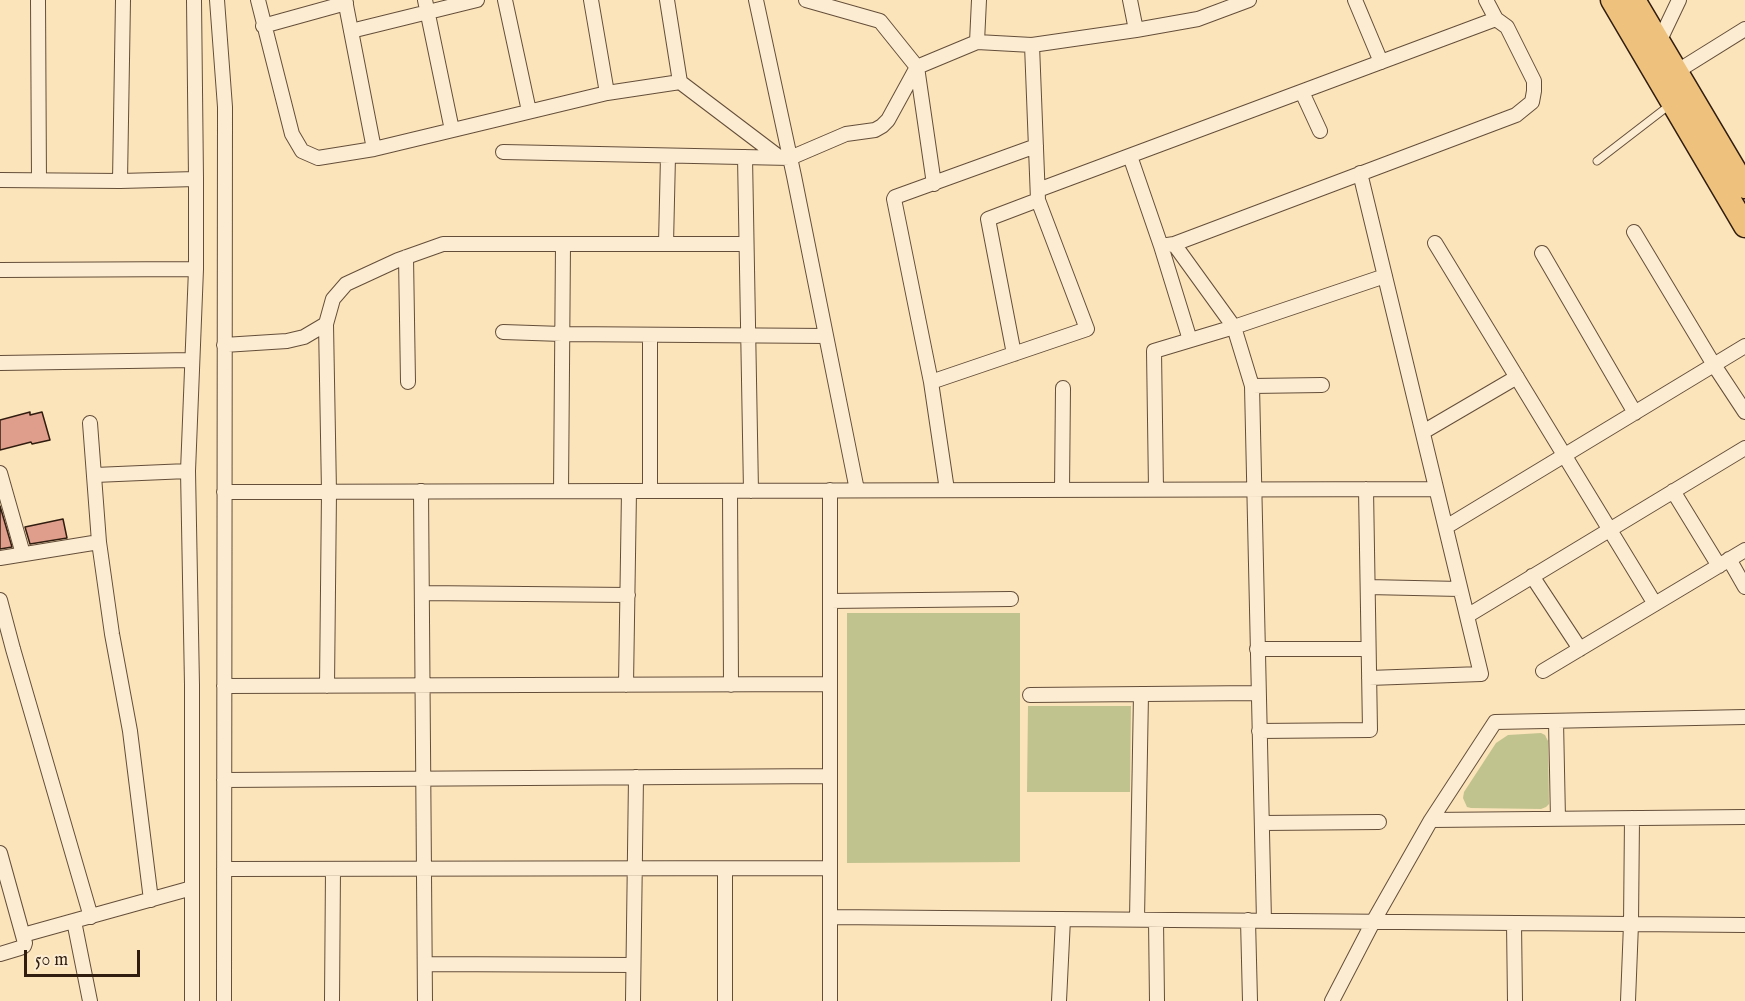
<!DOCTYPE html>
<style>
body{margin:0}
#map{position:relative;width:1745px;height:1001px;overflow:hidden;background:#fbe3ba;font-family:"IM FELL English",serif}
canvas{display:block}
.scale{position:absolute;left:24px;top:950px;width:116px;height:27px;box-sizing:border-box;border:3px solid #311d10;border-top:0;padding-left:8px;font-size:18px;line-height:21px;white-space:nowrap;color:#311d10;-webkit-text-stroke:4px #fcedd2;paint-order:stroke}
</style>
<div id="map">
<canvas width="1745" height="1001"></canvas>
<div class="scale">50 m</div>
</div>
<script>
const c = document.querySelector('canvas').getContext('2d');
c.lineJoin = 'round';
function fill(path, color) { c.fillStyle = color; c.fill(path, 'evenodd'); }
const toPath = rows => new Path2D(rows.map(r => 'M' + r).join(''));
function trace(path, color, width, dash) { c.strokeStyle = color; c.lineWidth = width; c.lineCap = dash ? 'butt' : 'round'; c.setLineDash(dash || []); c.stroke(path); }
const green = toPath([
 [847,613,1020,613,1020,862,847,863],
 [1028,706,1131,706,1130,792,1027,792],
 [1541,733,1545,735,1548,741,1549,804,1546,807,1541,809,1471,808,1467,807,1463,798,1464,792,1496,743,1508,735]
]);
const building = toPath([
 [30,412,30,415,42,412,50,440,32,444,31,442,0,450,0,420,30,412],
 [0,506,12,547,0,549,0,506],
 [63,519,67,538,30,544,25,527,63,519]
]);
const lane = toPath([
 [1597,161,1671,104]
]);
const street = toPath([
 [38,0,39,180],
 [217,0,225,107,224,1001],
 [258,0,292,134,302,151,318,158,374,149,607,93,680,82],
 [345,0,374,149],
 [425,0,452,130],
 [505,0,529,111],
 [591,0,607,93],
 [667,0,680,82,779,157],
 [756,0,794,176,857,490],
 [806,0,880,21,917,67,934,184],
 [1130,0,1136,30],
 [1355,0,1381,62],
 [263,26,346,3],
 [351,31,477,0],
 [977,42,979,0],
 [1659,42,1679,0],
 [1676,72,1745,29],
 [1302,92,1320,131],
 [503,152,790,158,846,134,875,130,882,126,888,120,917,67,977,42,1032,45,1136,30,1198,19,1249,0],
 [1130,156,1161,246,1190,340],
 [745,157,751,491],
 [1360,173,1481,674,1369,678],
 [0,180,120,181,196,179],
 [120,181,123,0],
 [1038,190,1496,19],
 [1634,232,1714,365,1745,412],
 [1435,243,1655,604],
 [666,244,668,156],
 [1174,244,1234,327,1252,386,1264,921],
 [1161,246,1174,244,1516,115,1532,102,1534,91,1534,81,1507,27,1496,19,1486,0],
 [1542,253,1635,413],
 [406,257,408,382],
 [0,270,196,269],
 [503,332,562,334,826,336],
 [224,345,287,341,304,337,326,324],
 [1014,354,988,219,1038,200],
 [0,363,192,360],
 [931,382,1087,329,1038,200,1032,45],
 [1252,386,1322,385],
 [90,423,99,542,112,634,130,731,151,900],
 [1423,432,1517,377],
 [0,473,23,554],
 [95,475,188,471],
 [1156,489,1154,351,1234,327,1385,276],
 [830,490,830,1001],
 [947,490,931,382,894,199,895,197,1036,146],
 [1062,490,1063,388],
 [421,491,425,1001],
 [561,491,563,245],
 [650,491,650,335],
 [730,491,731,685],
 [1673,491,1719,566],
 [224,492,1436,489],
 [1446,527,1745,346],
 [0,558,99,542],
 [1729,559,1745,587],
 [1532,576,1580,649],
 [1368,587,1460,589],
 [422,593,628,595],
 [0,600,13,649,91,917],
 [830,601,1011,599],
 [1467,616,1745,448],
 [1257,649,1368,649],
 [1543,671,1745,550],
 [626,685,629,491],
 [224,686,830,684],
 [327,686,329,492,326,324,333,299,346,284,398,260,443,244,746,244],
 [1030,695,1258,693],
 [1556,721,1558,819],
 [1259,731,1370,730,1366,489],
 [224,780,830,776],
 [1431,820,1745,817],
 [1262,823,1379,822],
 [0,853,25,943,24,946,20,948,0,954],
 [224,869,830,868],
 [830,917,1745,925],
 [1137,919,1141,694],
 [1156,920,1157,1001],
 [1248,920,1250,1001],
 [74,921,90,1001],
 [1514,923,1515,1001],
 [23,935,192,888],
 [425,964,633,965],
 [192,1001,192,685,188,471,196,269,196,179,194,0],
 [332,1001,333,869],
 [633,1001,636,777],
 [725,1001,725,869],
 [1059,1001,1063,919],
 [1332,1001,1373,922,1431,820,1495,722,1745,717],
 [1628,1001,1631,924,1632,818]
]);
const primary = toPath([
 [1612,0,1745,226],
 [1634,0,1745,187]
]);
fill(green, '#c1c38e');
fill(building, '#df9d8b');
trace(building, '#311d10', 1.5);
trace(lane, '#644e3a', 9);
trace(street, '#644e3a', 16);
trace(primary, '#311d10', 25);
trace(lane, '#fcedd2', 7);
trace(street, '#fcedd2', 14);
trace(primary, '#eec27d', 22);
</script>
